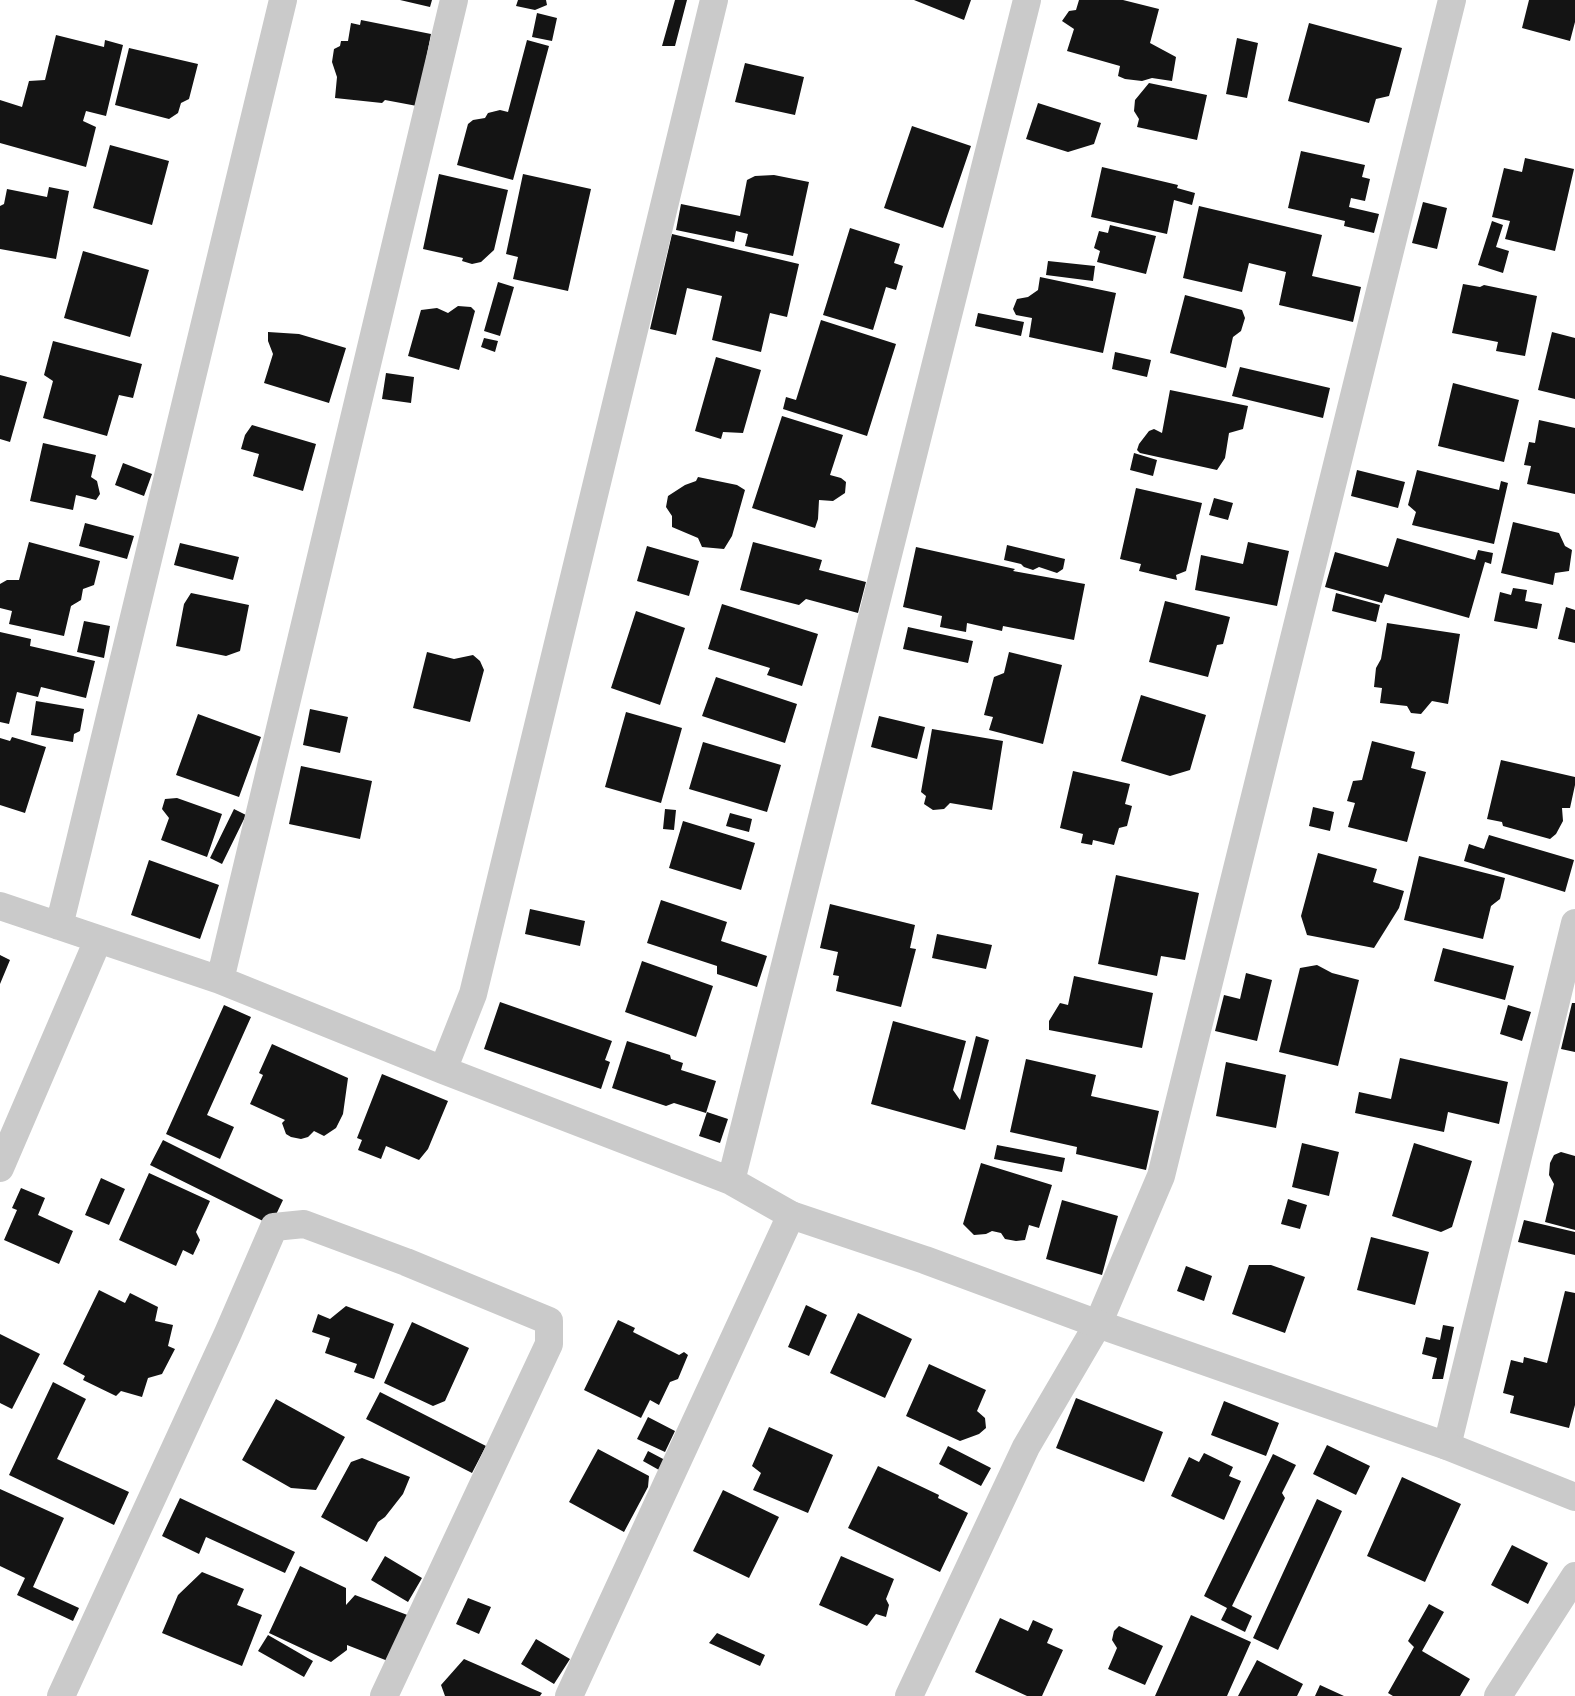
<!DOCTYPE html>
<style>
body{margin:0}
canvas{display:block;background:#fff}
</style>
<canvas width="1575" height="1696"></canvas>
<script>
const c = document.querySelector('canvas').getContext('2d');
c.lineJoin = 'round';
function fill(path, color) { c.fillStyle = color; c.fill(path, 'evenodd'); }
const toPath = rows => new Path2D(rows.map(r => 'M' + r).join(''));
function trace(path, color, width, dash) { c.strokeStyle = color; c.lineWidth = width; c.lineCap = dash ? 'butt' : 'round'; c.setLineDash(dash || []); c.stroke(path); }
const building = toPath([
 [400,0,432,0,430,7],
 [518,0,546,0,547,5,535,10,516,6],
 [675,0,687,0,675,46,662,46],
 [914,0,971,0,964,20],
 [1079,0,1123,0,1159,9,1150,43,1176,57,1172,81,1152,78,1142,81,1125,79,1118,76,1120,66,1067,51,1074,29,1062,21,1069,11,1076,10],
 [1529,0,1575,0,1575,22,1570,41,1522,28],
 [537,13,557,18,552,41,532,37],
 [361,20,431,34,417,106,385,100,382,103,335,98,337,77,332,62,334,49,340,46,341,41,348,41,351,23,360,25],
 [1309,23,1402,48,1389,96,1376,99,1369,123,1288,101],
 [56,35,104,47,105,40,123,45,106,116,86,111,83,121,96,127,86,167,0,143,0,100,22,107,29,81,45,80],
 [1237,38,1258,43,1247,98,1226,94],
 [527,40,549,46,513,180,457,165,468,124,473,120,485,118,488,113,500,110,508,112],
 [129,48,198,64,189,99,181,103,178,113,169,119,115,105],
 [745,63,804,77,795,115,735,102],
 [1149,83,1207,95,1197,140,1137,127,1139,119,1134,111,1135,100],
 [1038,103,1101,123,1094,144,1068,152,1026,139],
 [912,126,971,146,943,228,884,208],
 [110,145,169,161,152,225,93,208],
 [1301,151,1365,165,1362,177,1370,179,1365,201,1351,198,1349,207,1379,214,1374,233,1344,226,1345,221,1288,208],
 [1525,158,1574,169,1555,251,1505,239,1510,221,1492,217,1504,168,1522,172],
 [1102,167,1178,185,1177,188,1195,193,1192,205,1174,200,1167,234,1091,217],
 [439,174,508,190,494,250,481,262,472,264,462,261,463,258,423,249],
 [523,174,591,189,568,291,513,279,518,257,506,254],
 [774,175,809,182,793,256,745,246,748,234,736,231,734,242,676,230,681,204,740,216,747,180,755,176],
 [49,187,69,191,56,259,0,249,0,206,4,204,7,189,47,197],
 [1423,202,1447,208,1437,249,1412,243],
 [1199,206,1322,235,1312,276,1361,287,1353,322,1279,305,1286,272,1249,263,1242,292,1183,278],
 [1492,221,1503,225,1496,247,1509,251,1503,273,1478,265],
 [1110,225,1156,236,1146,274,1097,262,1100,251,1094,248,1099,231,1108,233],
 [850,228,900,244,894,263,903,266,896,290,886,287,873,330,823,315],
 [672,234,799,264,787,317,770,313,761,352,712,340,722,296,687,288,676,335,650,329],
 [83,251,149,270,130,337,64,318],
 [1048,261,1095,266,1093,281,1046,275],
 [1040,277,1116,293,1103,353,1029,337,1032,318,1016,315,1013,309,1017,299,1028,297,1038,290],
 [498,282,514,287,500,336,484,331],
 [1463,284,1480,287,1484,285,1537,296,1525,356,1496,351,1498,342,1452,333],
 [1185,295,1242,310,1245,318,1241,331,1233,337,1226,368,1170,353],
 [458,306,471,307,475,311,459,370,408,356,421,310,437,308,448,313],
 [978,313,1024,322,1021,336,975,326],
 [821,320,896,344,867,436,783,409,786,397,796,400],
 [268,332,299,334,346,348,329,403,264,383,273,354,268,341],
 [1552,332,1575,338,1575,399,1538,390],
 [484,338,498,341,495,352,481,347],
 [53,341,142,364,133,398,119,395,107,436,43,418,53,381,44,375],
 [1115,352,1151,360,1147,377,1112,369],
 [716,357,761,370,743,433,723,432,721,439,695,431],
 [1240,367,1330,388,1323,418,1232,396],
 [386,373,414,377,411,403,382,399],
 [0,375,27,382,10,442,0,439],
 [1453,383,1519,400,1504,462,1438,446],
 [1170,390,1248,406,1243,429,1229,433,1225,458,1217,470,1140,453,1137,450,1139,444,1149,431,1154,429,1162,433],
 [782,416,843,435,830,475,841,478,846,482,845,493,833,501,819,500,818,519,815,528,752,508],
 [1539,420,1575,428,1575,494,1527,484,1531,466,1524,465,1529,442,1535,443],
 [252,425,316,444,303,491,253,476,259,454,241,449,245,435],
 [43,443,96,455,91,477,97,481,100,494,96,500,76,495,73,510,30,501],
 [1134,453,1157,460,1153,476,1130,470],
 [123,463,152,474,144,496,115,485],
 [1357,470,1405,482,1398,508,1351,496],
 [1417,470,1499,490,1501,481,1508,483,1494,544,1412,525,1416,512,1408,505],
 [698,477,737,485,745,490,732,536,724,549,702,547,698,538,672,527,672,516,666,507,668,496,685,485,696,481],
 [1136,488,1202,503,1186,571,1176,575,1177,580,1139,571,1141,564,1120,559],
 [1214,498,1233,503,1228,520,1209,515],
 [1513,522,1559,533,1565,546,1572,550,1569,571,1555,573,1553,585,1501,573],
 [85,523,134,536,127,559,79,546],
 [1397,538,1475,560,1478,550,1493,553,1491,564,1485,562,1469,618,1385,594,1382,603,1325,587,1335,552,1388,567],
 [29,542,100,561,94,585,83,589,81,600,71,606,64,636,9,624,12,611,0,608,0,584,7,580,19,580],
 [753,542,822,560,819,570,866,582,858,613,806,599,799,605,740,590],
 [1248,542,1289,551,1277,606,1195,590,1201,555,1243,564],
 [180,543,239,557,233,580,174,565],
 [1007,545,1065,559,1063,569,1057,573,1039,567,1033,570,1024,567,1021,564,1004,560],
 [647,546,699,561,689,596,637,581],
 [916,547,1015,569,1013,571,1085,584,1074,640,1003,626,1002,631,967,623,966,632,940,627,942,616,903,607],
 [1513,588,1527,590,1525,601,1542,604,1537,629,1494,621,1500,592,1511,595],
 [191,593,249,605,240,651,226,656,176,646,184,604],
 [1336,593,1380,605,1376,622,1332,611],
 [1165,601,1230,617,1223,644,1217,645,1208,677,1149,662],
 [722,604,818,634,802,686,767,675,770,668,708,649],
 [1566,607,1575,610,1575,643,1558,639],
 [636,611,685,628,660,705,611,688],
 [84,621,110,626,104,658,77,652],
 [1387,623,1460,634,1448,704,1432,701,1421,714,1411,713,1407,706,1380,703,1382,688,1374,687,1376,668,1381,659],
 [908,627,973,641,968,663,903,649],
 [0,632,31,639,30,646,95,661,86,698,41,687,38,697,17,692,9,724,0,722],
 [427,652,454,659,473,655,480,661,484,670,470,722,413,708],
 [1009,652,1062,665,1043,744,989,730,993,717,984,715,994,677,1004,673],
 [716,677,797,704,785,743,702,716],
 [1141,695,1206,715,1190,770,1170,776,1121,761],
 [36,701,84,709,80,731,74,734,73,742,31,735],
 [310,709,348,717,340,753,303,745],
 [626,712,682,728,661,803,605,787],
 [198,714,261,737,239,797,176,775],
 [879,716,925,727,917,759,871,747],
 [932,729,1003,741,992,810,950,803,944,809,933,810,924,804,926,796,921,792],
 [12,737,46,747,25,813,0,805,0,738,10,741],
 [1372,741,1415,752,1411,768,1426,772,1407,842,1348,827,1355,803,1347,801,1353,781,1362,780],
 [703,742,781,765,767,812,689,789],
 [1501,760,1575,777,1575,785,1570,808,1562,808,1563,821,1556,834,1550,839,1503,826,1502,822,1487,819],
 [301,766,372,781,360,839,289,824],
 [1073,771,1130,784,1125,804,1132,806,1127,826,1119,828,1114,845,1093,840,1092,845,1081,843,1083,834,1060,828],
 [177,798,222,814,207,857,161,840,169,818,162,809,165,799],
 [1313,807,1334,812,1330,831,1309,826],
 [234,809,246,815,222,864,210,858],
 [665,809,676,810,674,830,663,829],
 [730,813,752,819,749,832,726,826],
 [683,821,755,843,741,890,669,868],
 [1489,835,1574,860,1565,892,1464,861,1469,844,1484,849],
 [1318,853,1377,869,1373,882,1404,891,1399,908,1374,948,1307,935,1301,916],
 [1419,856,1505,878,1500,899,1491,906,1483,939,1404,920],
 [149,860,219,885,200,939,131,915],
 [1116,875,1199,893,1185,960,1161,956,1157,976,1098,964],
 [661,900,727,922,721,941,767,956,757,987,717,974,717,966,647,943],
 [830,904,915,925,910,948,916,949,901,1007,836,991,839,976,833,975,838,952,820,948],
 [530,909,585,921,580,946,525,934],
 [937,934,992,945,986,969,932,958],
 [1443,948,1514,966,1505,1000,1434,981],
 [0,955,10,960,0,984],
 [642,961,713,986,696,1037,625,1012],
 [1317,965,1332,973,1359,980,1338,1066,1279,1052,1300,968],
 [1246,973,1272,980,1257,1041,1215,1031,1224,995,1240,999],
 [1074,976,1153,993,1142,1048,1049,1030,1049,1021,1060,1003,1068,1005],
 [500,1002,612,1041,605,1060,610,1062,601,1089,484,1049],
 [1572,1003,1575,1003,1575,1052,1561,1049],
 [224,1005,251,1017,207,1115,234,1127,220,1159,166,1134],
 [1508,1005,1531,1012,1522,1041,1500,1034],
 [893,1021,966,1041,953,1090,960,1100,976,1036,989,1040,965,1130,871,1104],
 [627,1041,670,1055,671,1059,683,1063,681,1070,716,1081,706,1113,674,1103,666,1106,612,1088],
 [272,1044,348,1078,343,1114,336,1128,324,1136,314,1131,308,1137,301,1139,291,1137,286,1134,282,1123,285,1120,250,1104,263,1075,259,1073],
 [1400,1058,1508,1082,1499,1124,1448,1112,1444,1132,1355,1113,1359,1092,1391,1099],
 [1026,1059,1096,1075,1091,1096,1159,1111,1146,1170,1076,1154,1077,1147,1010,1132],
 [1226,1062,1286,1075,1276,1128,1216,1116],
 [382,1074,448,1101,428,1149,419,1160,386,1146,381,1159,358,1150,362,1140,357,1138],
 [707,1112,728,1119,720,1143,699,1136],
 [163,1140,283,1200,271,1225,150,1165],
 [1302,1143,1339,1152,1329,1196,1292,1187],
 [1414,1143,1472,1161,1452,1227,1441,1232,1392,1216],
 [997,1145,1065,1158,1062,1172,994,1159],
 [1561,1152,1575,1156,1575,1230,1545,1222,1554,1184,1549,1175,1550,1163,1554,1155],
 [981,1163,1052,1185,1039,1228,1029,1225,1025,1240,1016,1241,1005,1239,1001,1233,992,1231,986,1234,974,1235,963,1224],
 [149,1173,210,1201,196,1232,200,1240,193,1255,183,1250,176,1266,119,1240],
 [101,1178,125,1189,109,1225,85,1215],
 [21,1188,45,1198,38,1215,73,1231,59,1264,4,1240,17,1210,12,1208],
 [1288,1199,1307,1205,1300,1229,1281,1224],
 [1062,1200,1118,1216,1102,1275,1046,1259],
 [1524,1220,1575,1232,1575,1255,1518,1242],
 [1371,1237,1429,1252,1415,1305,1357,1290],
 [1249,1265,1271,1265,1305,1277,1285,1333,1232,1314],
 [1186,1266,1212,1276,1204,1301,1177,1291],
 [99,1290,125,1303,130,1293,158,1307,155,1321,173,1325,168,1346,175,1349,162,1374,148,1378,142,1397,121,1391,116,1396,83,1380,85,1376,63,1364],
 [1565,1291,1575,1293,1575,1405,1569,1428,1510,1413,1514,1396,1503,1393,1511,1360,1523,1363,1524,1357,1547,1363],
 [806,1305,827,1315,809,1356,788,1347],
 [346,1306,394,1324,374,1379,354,1372,357,1364,325,1353,330,1338,312,1332,318,1314,330,1319],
 [858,1313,912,1339,885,1398,830,1373],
 [618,1320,635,1328,633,1332,679,1355,684,1352,688,1355,678,1379,670,1382,659,1405,650,1400,641,1418,584,1390],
 [412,1322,469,1348,445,1401,433,1406,384,1383],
 [1443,1325,1454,1327,1443,1379,1432,1379,1437,1358,1422,1354,1426,1337,1440,1340],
 [0,1334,40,1354,12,1409,0,1403],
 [929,1364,986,1390,977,1411,985,1418,986,1428,979,1434,960,1441,906,1416],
 [53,1382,86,1399,57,1459,129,1492,114,1525,9,1475],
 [380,1392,486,1446,472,1473,366,1419],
 [1076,1398,1163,1432,1144,1482,1056,1448],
 [276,1399,345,1437,316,1490,291,1488,242,1460],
 [1224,1401,1279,1423,1266,1456,1211,1435],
 [648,1417,675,1431,665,1452,637,1439],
 [769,1427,833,1455,808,1513,753,1490,761,1473,752,1466],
 [1327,1445,1370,1466,1356,1495,1313,1474],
 [948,1446,991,1468,981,1486,939,1464],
 [598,1449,649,1476,648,1487,624,1532,569,1502],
 [648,1451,665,1460,659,1470,643,1461],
 [1204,1453,1233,1467,1229,1476,1241,1481,1224,1520,1171,1496,1189,1457,1199,1462],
 [1273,1454,1296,1465,1282,1493,1285,1498,1232,1606,1252,1616,1245,1632,1221,1620,1227,1608,1204,1596],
 [362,1458,410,1477,403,1494,385,1517,378,1522,367,1542,321,1517,351,1462],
 [878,1466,939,1495,938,1498,968,1513,940,1572,848,1528],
 [1402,1477,1461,1504,1425,1582,1367,1556],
 [0,1489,64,1518,33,1587,79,1608,73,1621,17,1595,25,1578,0,1566],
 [723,1490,779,1517,749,1578,693,1551],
 [180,1498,295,1552,285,1573,206,1537,199,1554,162,1536],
 [1317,1499,1342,1511,1278,1650,1253,1638],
 [1512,1545,1548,1563,1528,1604,1491,1585],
 [385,1556,422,1578,408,1602,371,1580],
 [841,1556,894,1579,886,1599,889,1605,886,1617,876,1614,867,1626,819,1605],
 [300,1566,346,1588,346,1605,355,1595,410,1616,393,1663,347,1645,347,1650,331,1662,269,1633],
 [202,1572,244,1589,237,1605,262,1615,242,1666,162,1633,178,1595],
 [468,1598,491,1607,479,1634,456,1624],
 [1429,1604,1444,1612,1422,1651,1470,1679,1460,1696,1393,1696,1388,1693,1414,1647,1408,1641],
 [1191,1615,1251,1642,1227,1696,1155,1696],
 [1000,1618,1028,1631,1033,1620,1053,1629,1047,1643,1063,1650,1042,1696,1027,1696,975,1672],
 [1119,1626,1163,1646,1145,1685,1108,1669,1117,1648,1112,1640,1114,1631],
 [717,1633,765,1655,760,1666,709,1643],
 [268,1635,313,1661,304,1677,258,1651],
 [536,1639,570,1659,554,1684,521,1664],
 [464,1659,542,1693,540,1696,445,1696,441,1685],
 [1257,1660,1303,1684,1297,1696,1238,1696],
 [1320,1685,1344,1696,1315,1696]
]);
const minor = toPath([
 [0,906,220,980,443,1070,731,1181,791,1215],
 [59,926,78,849,283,0],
 [220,980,454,0],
 [443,1070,473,994,714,0],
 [0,1168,98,940],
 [731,1181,1027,0],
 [1447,1446,1575,923],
 [61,1696,228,1333,274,1227,304,1224,406,1262,549,1321,549,1344,384,1696],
 [909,1696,1026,1447,1098,1324,1161,1176,1452,0],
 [1498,1696,1575,1576]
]);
const tertiary = toPath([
 [569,1696,791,1215,925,1260,1098,1324,1447,1446,1575,1497]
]);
fill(building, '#141414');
trace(minor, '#cacaca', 28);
trace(tertiary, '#cacaca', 28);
</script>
